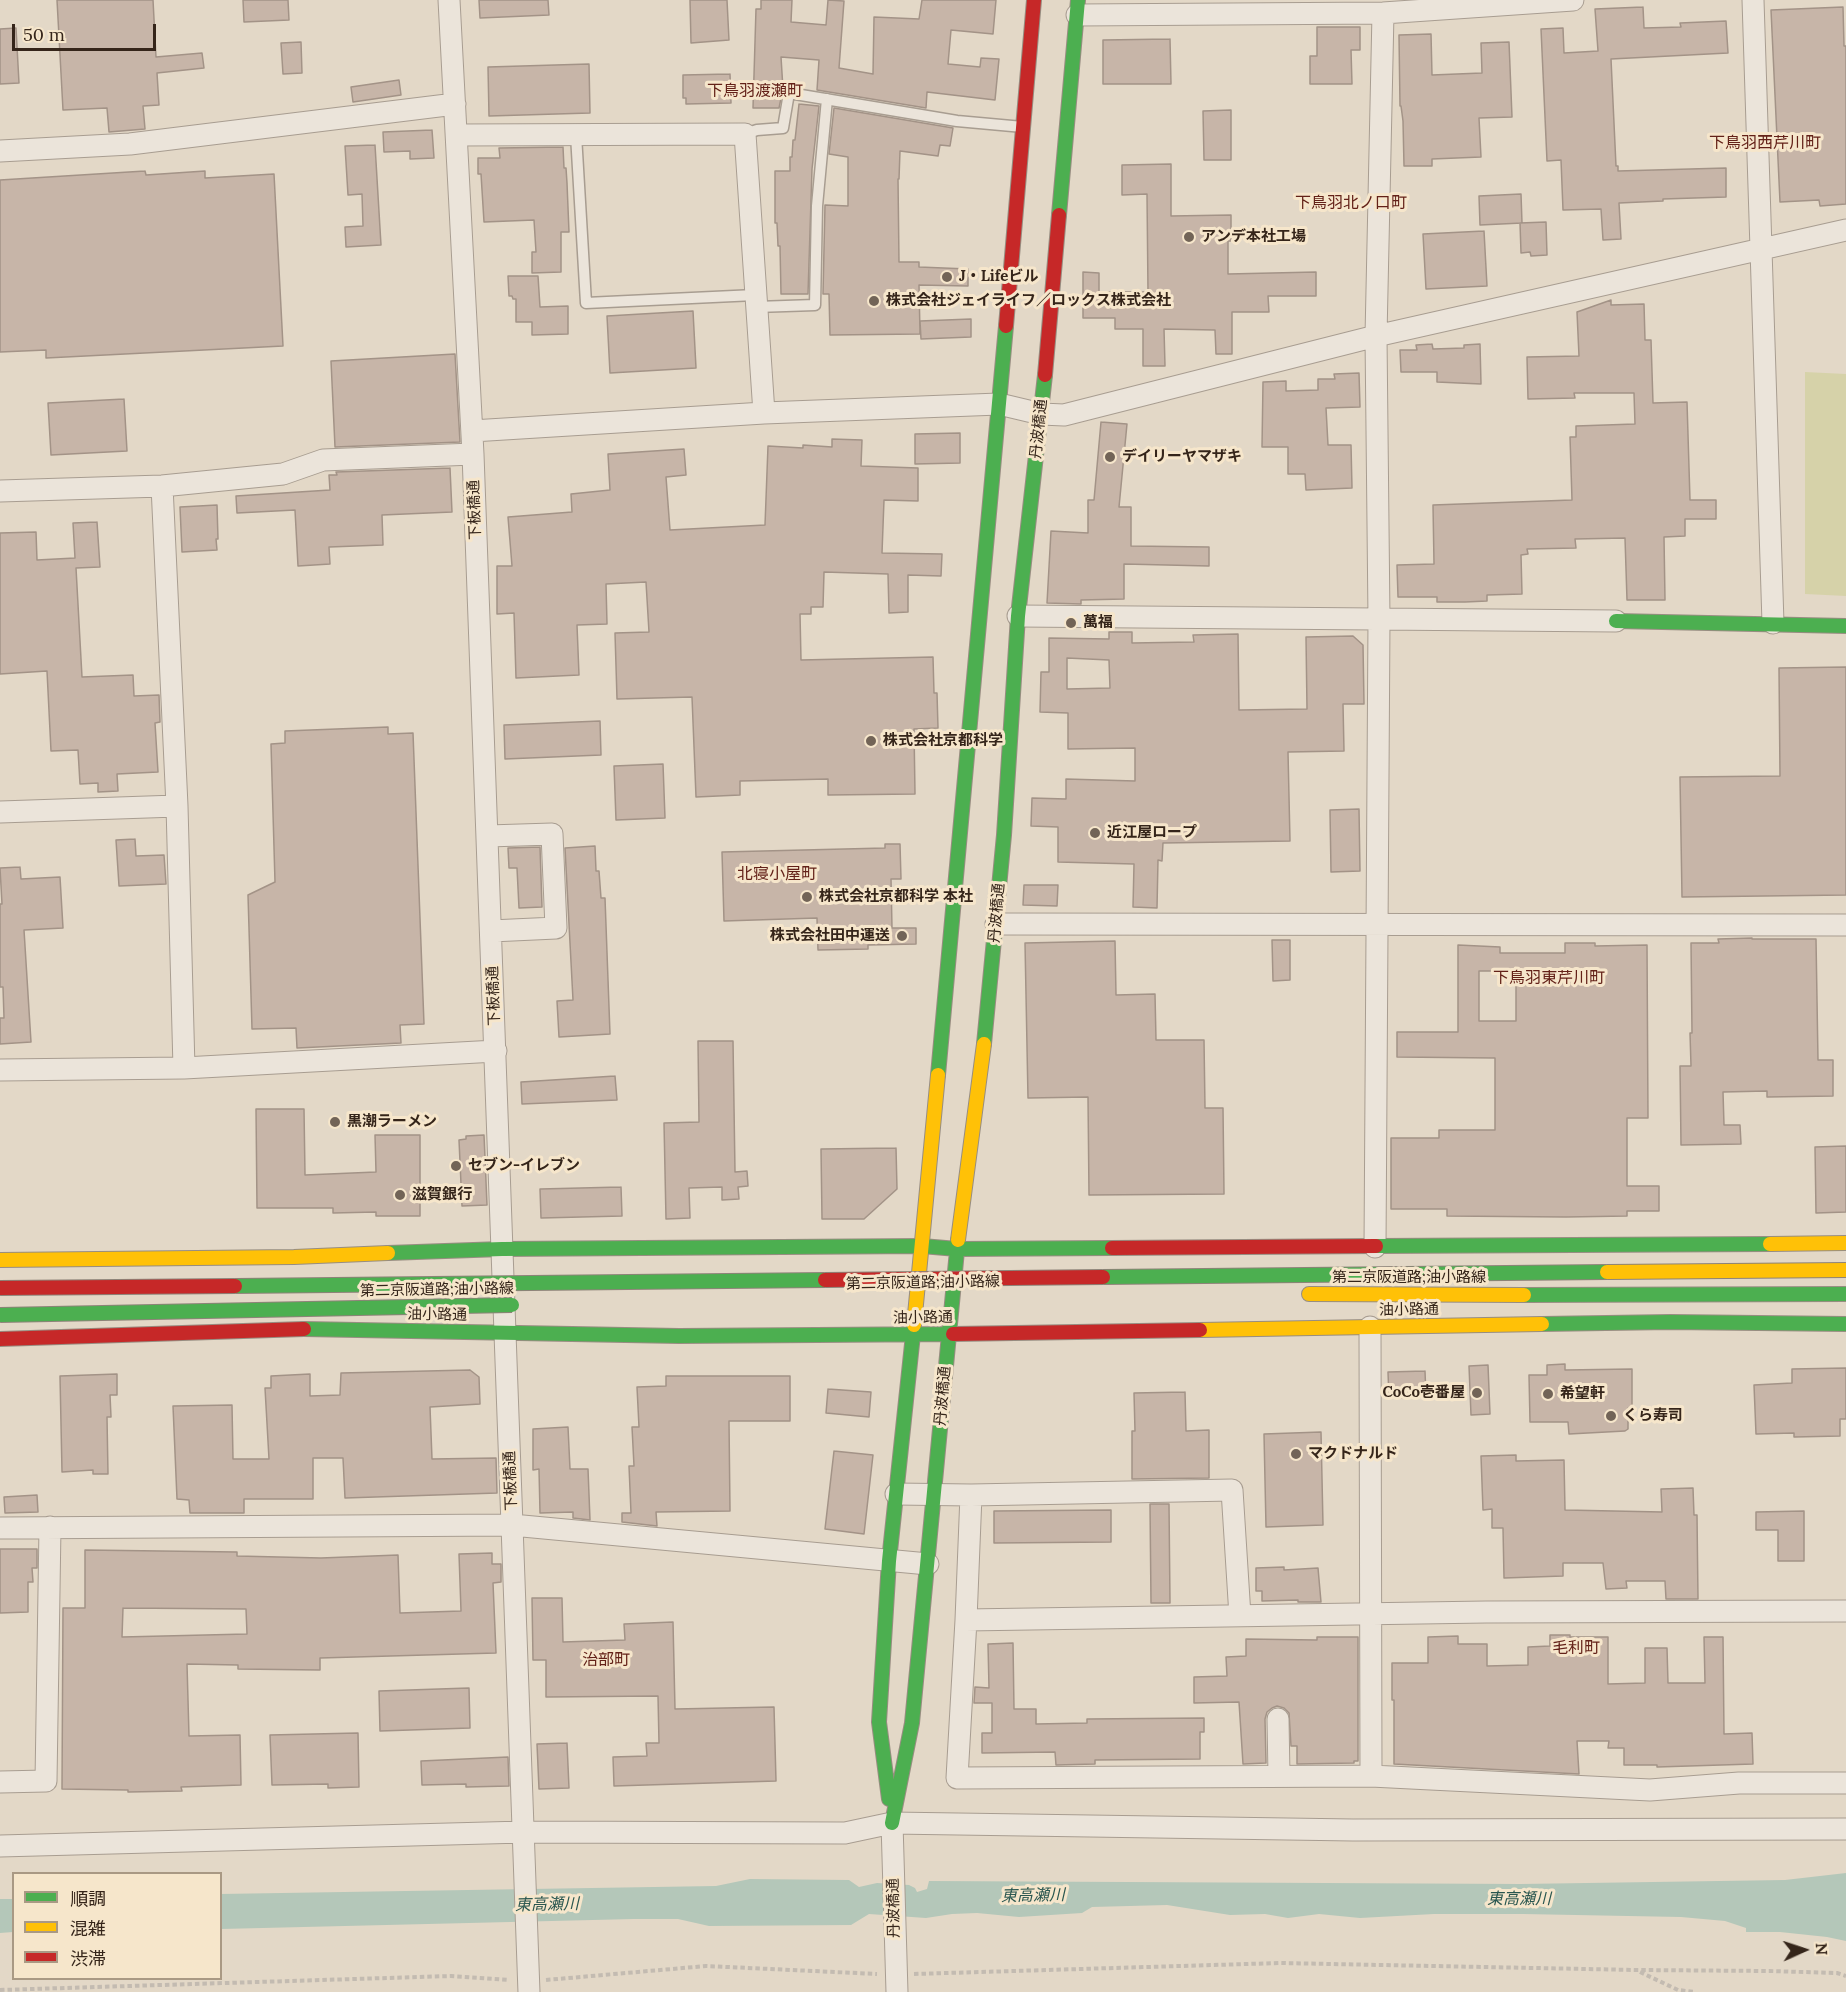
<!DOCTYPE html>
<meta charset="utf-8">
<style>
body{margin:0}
#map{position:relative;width:1846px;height:1992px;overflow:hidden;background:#e3d8c7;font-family:Lora,"Noto Sans JP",serif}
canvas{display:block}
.legend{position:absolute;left:12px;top:1872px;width:210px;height:108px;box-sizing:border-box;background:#f6e6cb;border:2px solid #a99984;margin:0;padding:8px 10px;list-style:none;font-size:18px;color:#35251a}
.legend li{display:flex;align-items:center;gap:12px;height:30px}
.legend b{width:30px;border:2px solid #a99984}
.north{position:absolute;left:1774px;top:1920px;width:60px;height:60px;-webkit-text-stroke:4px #f6e6cb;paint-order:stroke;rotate:87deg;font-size:16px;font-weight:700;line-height:24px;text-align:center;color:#35251a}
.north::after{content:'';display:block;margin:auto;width:21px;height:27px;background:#35251a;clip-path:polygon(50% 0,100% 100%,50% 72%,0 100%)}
.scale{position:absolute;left:12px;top:24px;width:144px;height:27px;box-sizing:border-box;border:3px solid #35251a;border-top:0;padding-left:8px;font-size:18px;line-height:21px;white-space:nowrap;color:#35251a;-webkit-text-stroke:4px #f6e6cb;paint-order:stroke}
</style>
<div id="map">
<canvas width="1846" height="1992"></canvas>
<ul class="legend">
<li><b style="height:8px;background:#4caf50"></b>順調</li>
<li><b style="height:8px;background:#ffc107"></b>混雑</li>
<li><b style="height:8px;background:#c62828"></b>渋滞</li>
</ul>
<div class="north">N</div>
<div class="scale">50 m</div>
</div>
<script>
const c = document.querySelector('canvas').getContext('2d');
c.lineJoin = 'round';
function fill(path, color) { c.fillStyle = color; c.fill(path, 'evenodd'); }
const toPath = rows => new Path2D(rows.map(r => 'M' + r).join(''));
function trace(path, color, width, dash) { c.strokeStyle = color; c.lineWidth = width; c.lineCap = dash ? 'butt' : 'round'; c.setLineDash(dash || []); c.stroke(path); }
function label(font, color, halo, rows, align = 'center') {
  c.font = font + ' Lora,"Noto Sans JP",serif'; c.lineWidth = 6; c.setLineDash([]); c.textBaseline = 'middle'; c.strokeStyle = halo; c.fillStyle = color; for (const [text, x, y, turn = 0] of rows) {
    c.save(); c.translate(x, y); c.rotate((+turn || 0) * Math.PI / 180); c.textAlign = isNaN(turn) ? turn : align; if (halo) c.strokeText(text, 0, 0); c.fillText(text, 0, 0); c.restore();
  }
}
const green = toPath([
 [1805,372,1846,374,1846,596,1805,594]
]);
const water = toPath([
 [1846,1873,1846,1941,1827,1937,1780,1932,1746,1932,1746,1928,1725,1921,1681,1917,1523,1914,1434,1914,1360,1918,1319,1914,1288,1918,1265,1914,1230,1915,1167,1905,1092,1907,1082,1913,1019,1917,977,1913,952,1914,926,1918,869,1914,851,1925,709,1926,678,1919,634,1919,221,1929,220,1894,716,1886,750,1879,849,1880,859,1887,877,1883,909,1885,915,1888,917,1892,927,1889,929,1881,1521,1884,1785,1880],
 [0,1899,13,1899,13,1932,0,1933]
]);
const building = toPath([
 [57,0,153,0,156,57,202,53,204,68,157,73,159,105,143,106,145,129,109,132,107,108,63,110,57,0],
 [243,0,288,0,289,20,244,22,243,0],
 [479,0,548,0,549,15,480,18,479,0],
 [690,0,727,0,729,40,691,43,690,0],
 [761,0,792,0,791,22,826,25,828,0,844,1,839,68,873,74,874,17,919,19,922,0,996,0,993,34,951,30,948,64,980,67,981,58,999,59,995,100,927,92,926,108,817,90,819,60,781,57,783,89,779,108,753,108,756,9,761,9,761,0],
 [1643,7,1644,28,1681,27,1680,23,1726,21,1728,53,1611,59,1616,166,1618,166,1618,171,1726,168,1726,197,1663,199,1663,201,1619,203,1621,239,1603,240,1601,209,1563,210,1561,160,1547,161,1541,29,1563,28,1564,53,1598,51,1595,9,1643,7],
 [1843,7,1844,46,1846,46,1846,204,1820,206,1819,200,1780,202,1771,10,1843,7],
 [1317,27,1360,27,1360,50,1351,50,1352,84,1310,84,1310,56,1317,56,1317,27],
 [16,28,19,83,0,84,0,29,16,28],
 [1431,34,1432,75,1482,73,1481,43,1509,42,1512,117,1479,118,1481,157,1432,159,1432,166,1404,166,1403,121,1401,106,1400,106,1399,35,1431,34],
 [1170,39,1171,84,1103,84,1103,40,1170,39],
 [301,42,302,73,283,74,281,43,301,42],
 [589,64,590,113,489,116,488,67,589,64],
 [730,74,731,103,686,104,686,98,683,98,683,75,730,74],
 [399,80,401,95,353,102,351,87,399,80],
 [799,104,819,106,812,169,808,294,781,294,780,246,778,246,777,223,775,223,775,171,790,171,790,157,792,157,793,140,795,140,799,104],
 [834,108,953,128,950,146,940,145,938,156,900,151,899,179,898,179,899,262,919,262,919,267,968,269,968,286,919,285,920,334,830,335,829,294,823,294,825,205,848,206,848,157,829,154,834,108],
 [1231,110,1231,160,1204,160,1203,111,1231,110],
 [432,130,434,158,410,159,410,151,384,152,383,132,432,130],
 [375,145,381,245,346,247,345,227,363,226,362,194,348,195,345,146,375,145],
 [563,147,564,168,566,168,567,183,569,232,561,232,561,272,532,273,532,252,536,252,534,220,484,222,481,174,478,174,478,158,500,158,499,148,563,147],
 [1171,164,1171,216,1231,215,1231,241,1228,241,1228,274,1316,272,1316,296,1268,296,1269,312,1232,312,1232,354,1216,354,1215,330,1164,329,1165,366,1143,366,1143,329,1115,329,1115,318,1083,318,1083,272,1099,273,1099,292,1148,292,1147,194,1122,195,1122,165,1171,164],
 [145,171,146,175,205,171,205,178,274,174,283,346,46,358,46,350,0,352,0,180,145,171],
 [1521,194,1522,223,1480,225,1479,196,1521,194],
 [1546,222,1547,255,1531,256,1530,252,1521,253,1520,223,1546,222],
 [1484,231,1487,286,1426,289,1423,234,1484,231],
 [508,276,538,276,540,307,568,306,568,334,532,335,532,322,516,322,516,299,513,299,512,296,509,296,508,276],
 [1611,300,1611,305,1644,304,1645,340,1651,340,1653,403,1687,402,1690,500,1716,500,1716,519,1685,519,1685,536,1664,537,1665,600,1627,600,1625,538,1575,539,1576,548,1527,549,1528,554,1521,555,1522,594,1487,595,1487,601,1465,602,1437,602,1437,597,1398,597,1397,565,1434,564,1433,505,1572,500,1570,437,1576,437,1576,426,1635,424,1634,393,1574,393,1575,398,1528,399,1527,357,1579,356,1577,312,1611,300],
 [693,311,696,368,610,373,607,316,693,311],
 [971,319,971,337,921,339,920,321,971,319],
 [1432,344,1433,349,1464,348,1464,345,1480,344,1481,384,1437,382,1437,372,1401,372,1400,350,1417,350,1416,345,1432,344],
 [455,354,460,442,335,447,331,361,455,354],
 [1359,373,1360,407,1326,408,1328,445,1351,445,1352,488,1306,490,1305,474,1288,474,1288,447,1262,447,1263,382,1286,381,1286,391,1318,390,1318,379,1335,379,1334,374,1359,373],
 [124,399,127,451,51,455,48,403,124,399],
 [1101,422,1127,424,1119,507,1131,507,1131,546,1209,547,1209,566,1124,564,1124,599,1081,600,1081,604,1047,603,1051,531,1088,533,1088,500,1094,500,1101,422],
 [960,433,960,463,915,464,915,434,960,433],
 [832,439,862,440,861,466,918,468,918,501,884,500,882,553,942,554,941,576,908,575,908,612,889,613,888,574,824,572,823,607,811,607,811,614,800,614,801,660,933,657,934,693,937,693,938,728,914,729,915,794,828,795,828,779,740,781,740,795,696,797,692,697,617,699,615,633,649,632,646,582,606,584,607,624,577,625,579,675,516,678,514,613,497,614,497,566,512,566,508,517,572,512,571,494,610,490,608,454,684,449,686,475,666,477,670,530,765,525,768,446,803,448,803,445,832,447,832,439],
 [450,468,452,512,382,515,383,545,329,547,330,564,298,566,295,510,237,513,236,496,330,490,329,475,337,475,336,472,450,468],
 [217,505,218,539,216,539,217,550,182,552,180,507,217,505],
 [97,522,100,567,76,568,82,677,133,675,134,696,159,695,160,722,155,723,158,772,117,774,118,791,98,792,98,783,80,784,78,750,51,751,47,671,0,674,0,533,36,532,37,560,75,558,73,523,97,522],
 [1109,632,1132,632,1132,643,1194,642,1193,635,1238,634,1239,710,1307,709,1306,637,1353,636,1363,645,1364,704,1343,704,1344,751,1288,752,1290,841,1163,843,1162,861,1158,860,1157,908,1133,907,1134,864,1058,862,1058,827,1031,826,1032,798,1066,799,1066,779,1135,781,1135,748,1068,749,1068,713,1040,712,1041,672,1049,672,1049,638,1109,639,1109,632],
 [1067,658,1109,660,1110,688,1067,689,1067,658],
 [1846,667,1846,895,1682,897,1680,777,1780,776,1779,668,1846,667],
 [600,721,601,755,505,759,504,725,600,721],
 [388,727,388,734,413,733,424,1024,400,1025,401,1043,297,1048,296,1028,252,1029,248,895,275,882,271,744,285,743,285,731,388,727],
 [663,764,665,818,616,820,614,766,663,764],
 [1359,809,1360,871,1331,872,1330,810,1359,809],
 [135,839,136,856,164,855,166,884,119,886,116,840,135,839],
 [885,844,900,844,901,879,891,879,892,928,916,928,916,944,868,945,868,949,818,950,817,918,724,921,722,852,885,848,885,844],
 [595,846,596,871,599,871,601,898,605,898,610,1034,559,1037,557,1001,573,1000,565,848,595,846],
 [540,847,542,907,519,908,517,868,509,868,508,848,540,847],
 [20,867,21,879,60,877,63,928,24,930,31,1042,0,1044,0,1018,4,1018,3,987,0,987,0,904,2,904,0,868,20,867],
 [1024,885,1058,885,1057,906,1023,905,1024,885],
 [1752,938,1752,939,1816,939,1818,1060,1833,1060,1833,1096,1767,1097,1767,1091,1723,1092,1724,1125,1740,1125,1741,1144,1681,1145,1680,1066,1691,1066,1690,1033,1692,1033,1691,943,1719,943,1718,939,1752,938],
 [1272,940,1290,940,1290,980,1273,981,1272,940],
 [1115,941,1116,995,1155,994,1156,1040,1204,1040,1205,1108,1223,1108,1224,1194,1089,1195,1088,1097,1028,1098,1025,943,1115,941],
 [1565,943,1595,943,1595,946,1647,945,1648,1118,1627,1118,1627,1186,1659,1186,1659,1211,1627,1211,1627,1216,1566,1217,1447,1216,1447,1209,1391,1209,1391,1138,1439,1138,1439,1130,1495,1130,1495,1058,1397,1057,1397,1032,1458,1032,1458,945,1500,947,1500,953,1565,953,1565,943],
 [1479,971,1516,971,1516,1021,1479,1021,1479,971],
 [698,1041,733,1041,735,1172,747,1171,748,1186,738,1187,739,1199,722,1200,722,1187,689,1188,690,1218,666,1219,664,1123,699,1122,698,1041],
 [615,1076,617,1100,522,1104,521,1082,615,1076],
 [256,1109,304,1109,305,1175,376,1172,375,1135,420,1135,420,1216,376,1216,376,1212,333,1213,333,1208,257,1208,256,1109],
 [484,1135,487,1205,462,1206,459,1140,466,1139,466,1136,484,1135],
 [1846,1146,1846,1212,1816,1213,1815,1147,1846,1146],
 [896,1148,897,1189,864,1219,822,1219,821,1149,896,1148],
 [621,1187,622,1216,541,1218,540,1189,621,1187],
 [1565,1364,1565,1370,1632,1369,1632,1409,1628,1408,1628,1429,1625,1431,1569,1434,1568,1422,1530,1422,1529,1375,1547,1375,1547,1365,1565,1364],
 [1488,1365,1490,1414,1471,1415,1469,1366,1488,1365],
 [1846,1368,1846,1419,1840,1419,1840,1436,1794,1437,1794,1433,1756,1434,1754,1385,1792,1383,1792,1369,1846,1368],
 [470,1370,479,1377,480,1404,430,1407,432,1459,496,1458,497,1493,345,1498,343,1458,313,1458,313,1499,244,1499,244,1513,190,1513,189,1500,177,1499,173,1406,232,1405,233,1459,269,1459,265,1388,271,1388,271,1376,310,1374,310,1396,340,1395,341,1373,470,1370],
 [1425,1371,1426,1397,1389,1398,1388,1372,1425,1371],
 [117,1374,117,1395,110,1395,111,1417,107,1417,108,1474,93,1474,93,1470,62,1472,60,1376,117,1374],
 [666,1376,790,1376,790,1421,729,1421,730,1511,656,1512,657,1526,622,1522,622,1513,631,1513,629,1466,634,1466,632,1427,639,1427,637,1387,666,1386,666,1376],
 [828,1389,871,1392,869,1417,826,1413,828,1389],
 [1185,1392,1186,1431,1209,1430,1209,1478,1132,1479,1132,1431,1135,1431,1134,1393,1185,1392],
 [568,1427,570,1469,588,1469,590,1520,573,1518,573,1512,540,1513,539,1469,533,1470,533,1429,568,1427],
 [1321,1432,1323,1525,1266,1527,1264,1434,1321,1432],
 [834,1451,873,1455,864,1534,825,1529,834,1451],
 [1516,1455,1516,1461,1564,1460,1565,1510,1662,1512,1661,1489,1693,1488,1694,1515,1697,1515,1698,1599,1666,1599,1665,1581,1626,1581,1627,1588,1606,1589,1603,1563,1563,1563,1563,1576,1504,1578,1503,1528,1492,1528,1492,1509,1483,1510,1481,1456,1516,1455],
 [37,1495,38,1512,5,1513,4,1497,37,1495],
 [1150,1504,1169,1504,1170,1603,1151,1603,1150,1504],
 [1111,1510,1111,1542,994,1543,994,1511,1111,1510],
 [1804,1511,1804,1561,1778,1561,1778,1530,1756,1530,1756,1512,1804,1511],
 [0,1549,37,1549,37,1568,32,1568,33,1582,28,1582,28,1612,0,1613,0,1549],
 [85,1550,237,1552,237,1556,321,1558,398,1555,400,1613,461,1611,459,1554,492,1553,492,1564,501,1564,501,1582,493,1583,496,1653,320,1658,320,1670,238,1669,238,1665,187,1664,189,1736,240,1735,241,1785,181,1787,182,1791,128,1792,128,1790,62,1789,63,1608,85,1608,85,1550],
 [123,1608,246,1609,247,1634,122,1637,123,1608],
 [1284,1567,1284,1570,1318,1568,1321,1602,1298,1602,1298,1600,1262,1601,1262,1591,1256,1591,1256,1568,1284,1567],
 [532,1598,562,1598,563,1642,625,1640,624,1624,673,1622,675,1709,774,1707,776,1781,614,1786,613,1757,647,1756,646,1743,659,1743,658,1696,546,1697,546,1660,533,1660,532,1598],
 [1550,1635,1570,1635,1570,1637,1608,1637,1608,1684,1645,1683,1645,1648,1667,1648,1668,1683,1705,1683,1704,1637,1723,1637,1724,1734,1752,1733,1753,1764,1657,1767,1657,1765,1624,1765,1624,1748,1608,1748,1609,1741,1577,1741,1579,1774,1394,1764,1394,1700,1392,1700,1392,1663,1428,1663,1428,1637,1458,1636,1458,1644,1487,1644,1487,1666,1528,1665,1528,1647,1550,1646,1550,1635],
 [1317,1637,1358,1637,1358,1761,1354,1761,1354,1763,1297,1764,1297,1746,1291,1746,1289,1713,1284,1708,1277,1706,1272,1708,1267,1712,1265,1719,1266,1763,1243,1764,1239,1702,1194,1703,1194,1677,1227,1676,1226,1657,1246,1656,1246,1639,1317,1640,1317,1637],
 [1013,1643,1014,1709,1036,1709,1036,1724,1087,1723,1087,1719,1204,1718,1204,1732,1200,1732,1200,1759,1095,1760,1095,1764,1056,1765,1055,1752,982,1753,982,1733,992,1733,992,1703,974,1703,975,1687,989,1688,988,1644,1013,1643],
 [469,1688,470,1728,380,1731,379,1691,469,1688],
 [358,1733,359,1787,328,1788,328,1784,272,1785,270,1735,358,1733],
 [567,1743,569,1788,539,1789,537,1744,567,1743],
 [508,1757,509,1786,466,1787,466,1784,422,1785,421,1761,508,1757]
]);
const path = toPath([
 [1640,1972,1678,1990,1695,1992],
 [914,1974,1280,1963,1637,1970,1769,1971,1837,1973,1846,1976],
 [546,1980,706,1966,877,1974],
 [0,1990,451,1976,509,1980]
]);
const lane = toPath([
 [745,134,757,130,783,128,789,93,957,121,1023,127],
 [576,135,586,303,755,295],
 [756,307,815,305,817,206,827,99]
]);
const street = toPath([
 [449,0,473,454,529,1992],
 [1753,0,1773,623],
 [1077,15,1383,13,1573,0],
 [457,135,745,134,764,413],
 [0,151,130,144,455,104],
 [472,431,764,413,999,404,1041,414,1064,415,1376,336,1846,230],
 [162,486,177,806,184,1068],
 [0,491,162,486,283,474,323,460,473,454],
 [1018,616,1616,621],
 [0,812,177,806],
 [488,836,552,834,556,928,491,931],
 [996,924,1846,925],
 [0,1070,184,1068,496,1051],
 [1375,1247,1379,619,1376,336,1383,13],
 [1370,1327,1371,1776],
 [896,1494,971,1495,1232,1490,1240,1616],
 [971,1495,966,1620,1486,1612,1846,1611],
 [0,1528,512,1525,928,1564],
 [966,1620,957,1778,1371,1776,1650,1790,1739,1783,1846,1783],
 [1278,1719,1279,1776],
 [0,1782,46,1781,50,1527],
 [892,1823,897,1992],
 [0,1846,524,1832,845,1833,892,1823,1353,1830,1846,1829]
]);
const fast = toPath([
 [1059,215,1078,0],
 [1616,621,1846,626],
 [984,1044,1004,835,1018,616,1045,375],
 [938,1075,1006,326],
 [1376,1246,1770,1244],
 [388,1253,502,1249,922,1246,957,1249,1112,1248],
 [1524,1295,1846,1294],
 [1542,1324,1670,1322,1846,1324],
 [304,1329,679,1336,953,1334],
 [889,1799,879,1722,889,1561,914,1325],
 [892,1823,912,1723,958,1240]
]);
const slow = toPath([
 [958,1240,984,1044],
 [1770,1244,1846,1243],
 [0,1260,294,1257,388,1253],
 [1309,1294,1524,1295],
 [914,1325,938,1075],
 [1200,1330,1542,1324]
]);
const jam = toPath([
 [1006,326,1034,0],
 [1045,375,1059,215],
 [1112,1248,1376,1246],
 [953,1334,1200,1330],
 [0,1339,304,1329]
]);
const fastBridge = toPath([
 [1103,1277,1607,1272],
 [235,1286,825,1280],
 [0,1315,512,1305]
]);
const slowBridge = toPath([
 [1607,1272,1846,1270]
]);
const jamBridge = toPath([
 [825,1280,1103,1277],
 [0,1288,235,1286]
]);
const markers = [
 [1189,237,6,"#726457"],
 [947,277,6,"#726457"],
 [874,301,6,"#726457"],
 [1110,457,6,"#726457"],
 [1071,623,6,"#726457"],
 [871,741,6,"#726457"],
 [1095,833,6,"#726457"],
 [807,897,6,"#726457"],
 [902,936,6,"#726457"],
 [335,1122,6,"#726457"],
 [456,1166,6,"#726457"],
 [400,1195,6,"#726457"],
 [1477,1393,6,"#726457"],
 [1548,1394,6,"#726457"],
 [1611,1416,6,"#726457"],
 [1296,1454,6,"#726457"]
];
const poiNames = [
 ["アンデ本社工場",1201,237],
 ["J・Lifeビル",959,277],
 ["株式会社ジェイライフ／ロックス株式会社",886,301],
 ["デイリーヤマザキ",1122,457],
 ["萬福",1083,623],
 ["株式会社京都科学",883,741],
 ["近江屋ロープ",1107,833],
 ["株式会社京都科学 本社",819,897],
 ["株式会社田中運送",890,936,"right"],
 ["黒潮ラーメン",347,1122],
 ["セブン-イレブン",468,1166],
 ["滋賀銀行",412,1195],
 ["CoCo壱番屋",1465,1393,"right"],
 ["希望軒",1560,1394],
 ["くら寿司",1623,1416],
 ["マクドナルド",1308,1454]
];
const streetNames = [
 ["丹波橋通",1039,429,-84],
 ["下板橋通",475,510,-92],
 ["丹波橋通",997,913,-85],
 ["下板橋通",494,996,-92],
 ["第二京阪道路;油小路線",1409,1278],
 ["第二京阪道路;油小路線",923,1283,-1],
 ["第二京阪道路;油小路線",437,1290,-1],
 ["油小路通",1409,1310,-1],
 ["油小路通",437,1315,1],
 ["油小路通",923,1318,-1],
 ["丹波橋通",943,1396,-85],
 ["下板橋通",511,1481,-92],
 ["丹波橋通",894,1908,-91]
];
const neighbourhoodNames = [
 ["下鳥羽渡瀬町",755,91],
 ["下鳥羽西芹川町",1765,143],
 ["下鳥羽北ノ口町",1351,203],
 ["北寝小屋町",777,874],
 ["下鳥羽東芹川町",1549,978],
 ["毛利町",1576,1648],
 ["治部町",606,1660]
];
const waterNames = [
 ["東高瀬川",1033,1896,-1],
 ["東高瀬川",1519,1899],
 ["東高瀬川",547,1905,-1]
];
fill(green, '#d6d2a9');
fill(water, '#b4c7b9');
fill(building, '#c7b5a8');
trace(building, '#a39387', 1.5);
trace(lane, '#a89d91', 13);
trace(street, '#a89d91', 23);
trace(fast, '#978d81', 16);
trace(slow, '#978d81', 16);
trace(jam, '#978d81', 16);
trace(path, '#c3bbb1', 4, [4.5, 3]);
trace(lane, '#ebe4da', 10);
trace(street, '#ebe4da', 21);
trace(fast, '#4caf50', 14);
trace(slow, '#ffc107', 14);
trace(jam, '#c62828', 14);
trace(fastBridge, '#8d8378', 16, []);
trace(slowBridge, '#8d8378', 16, []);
trace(jamBridge, '#8d8378', 16, []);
trace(fastBridge, '#4caf50', 14);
trace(slowBridge, '#ffc107', 14);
trace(jamBridge, '#c62828', 14);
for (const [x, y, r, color] of markers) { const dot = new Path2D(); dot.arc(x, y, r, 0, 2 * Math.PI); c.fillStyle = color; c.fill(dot); trace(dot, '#f6e6cb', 2); }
label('bold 15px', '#35251a', '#f6e6cb', poiNames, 'left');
label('15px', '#35251a', '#f6e6cb', streetNames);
label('16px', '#632118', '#f6e6cb', neighbourhoodNames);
label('italic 16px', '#29564f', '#f6e6cb', waterNames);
</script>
